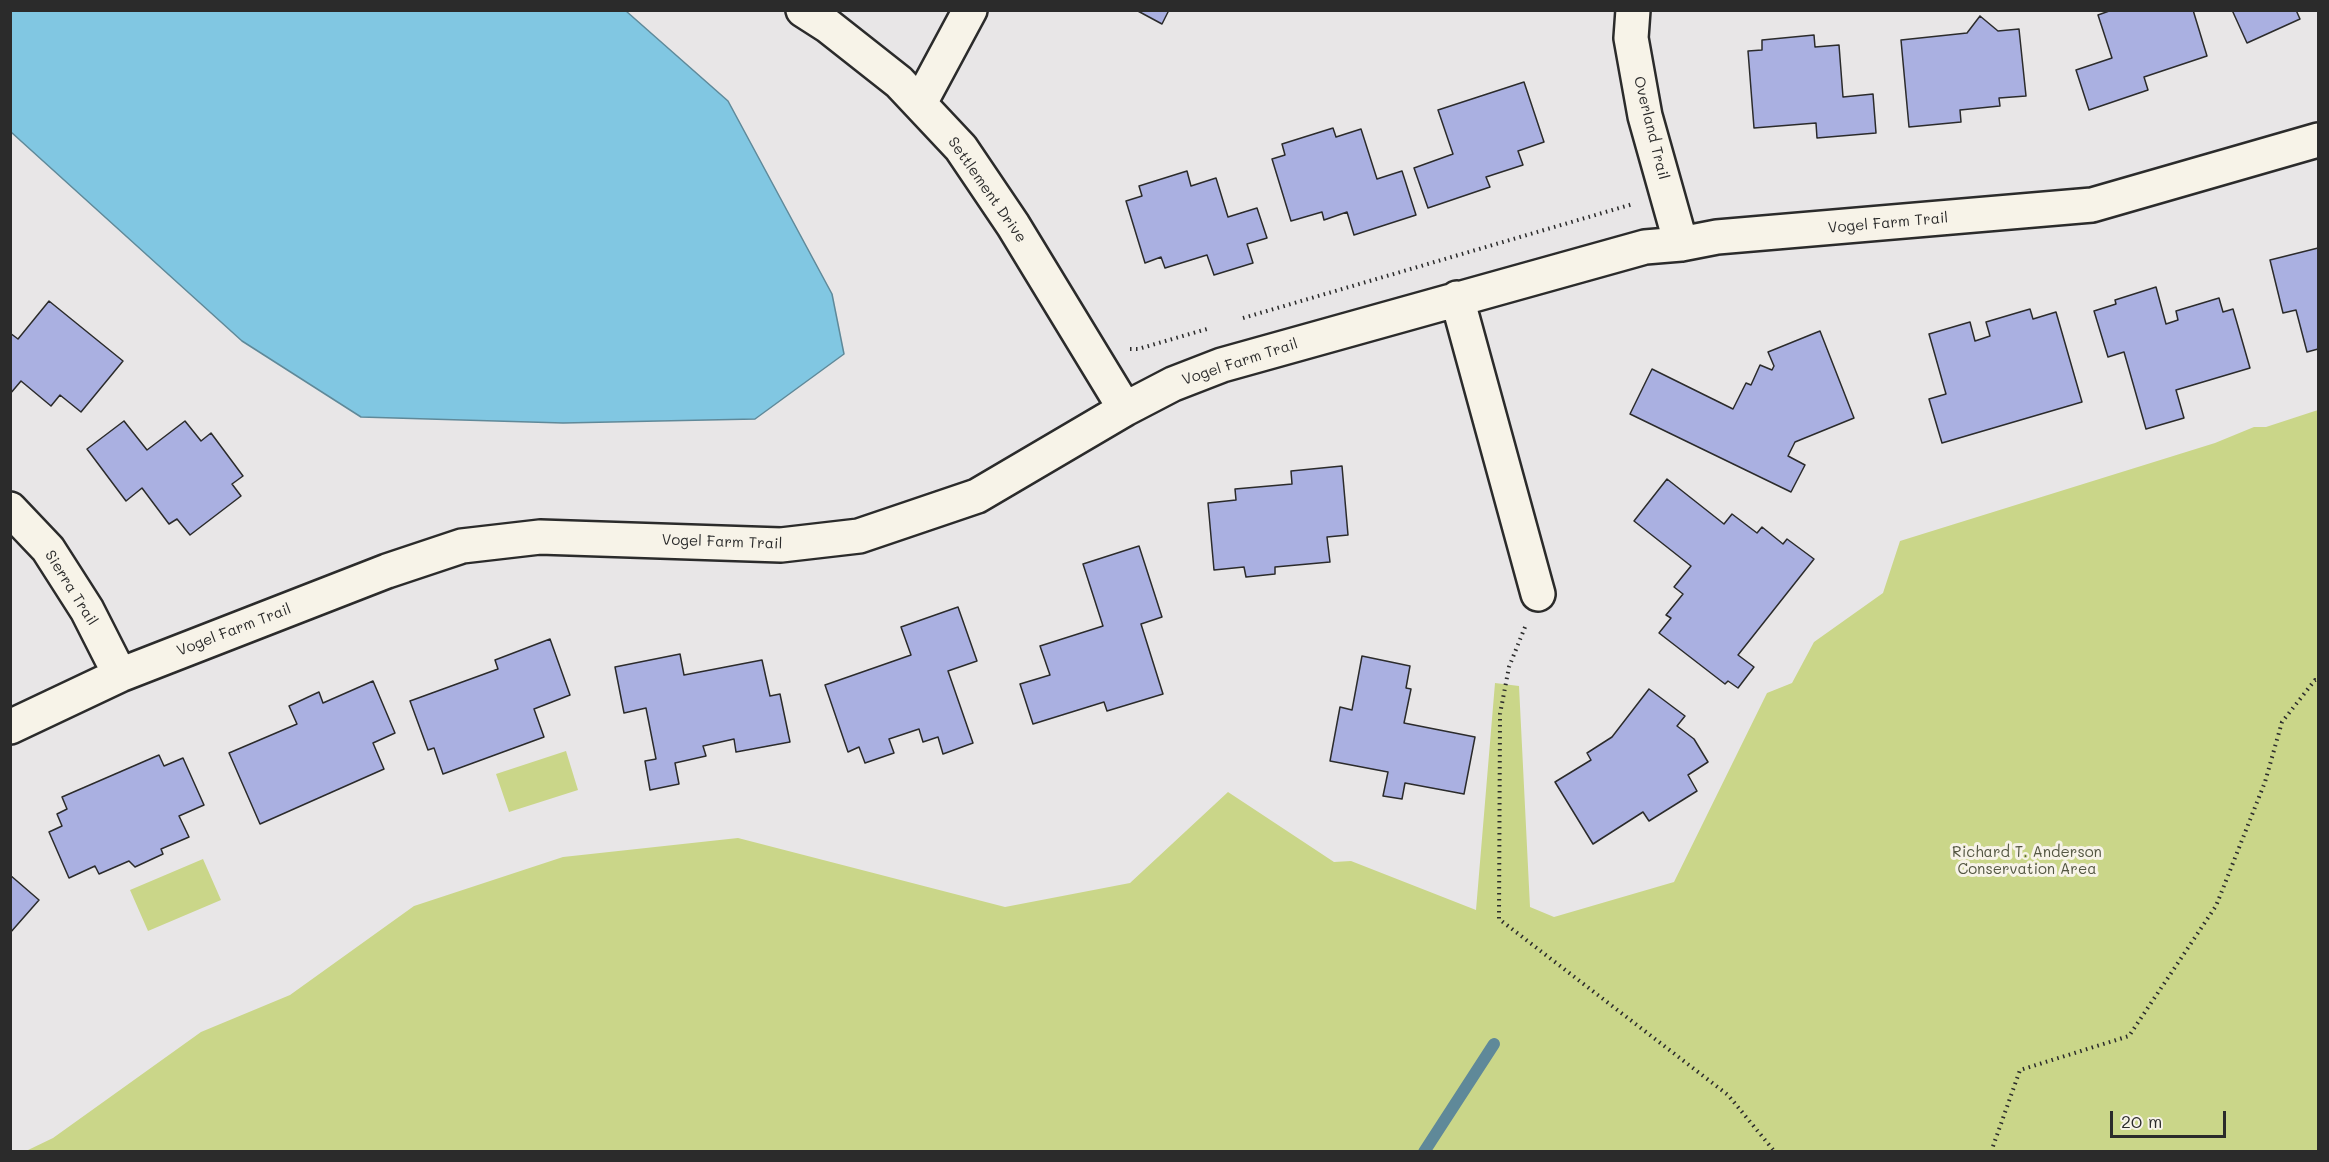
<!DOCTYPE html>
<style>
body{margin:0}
#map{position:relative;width:2329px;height:1162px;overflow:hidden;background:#e8e6e7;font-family:Mali,sans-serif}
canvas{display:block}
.frame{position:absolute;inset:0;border:12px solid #2b2b2b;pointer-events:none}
.scale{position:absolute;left:2110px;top:1111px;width:116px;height:27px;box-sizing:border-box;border:3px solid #2b2b2b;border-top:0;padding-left:8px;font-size:18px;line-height:21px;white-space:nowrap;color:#2b2b2b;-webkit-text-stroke:4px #f7f3e8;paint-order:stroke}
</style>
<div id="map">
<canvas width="2329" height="1162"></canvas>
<div class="frame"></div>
<div class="scale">20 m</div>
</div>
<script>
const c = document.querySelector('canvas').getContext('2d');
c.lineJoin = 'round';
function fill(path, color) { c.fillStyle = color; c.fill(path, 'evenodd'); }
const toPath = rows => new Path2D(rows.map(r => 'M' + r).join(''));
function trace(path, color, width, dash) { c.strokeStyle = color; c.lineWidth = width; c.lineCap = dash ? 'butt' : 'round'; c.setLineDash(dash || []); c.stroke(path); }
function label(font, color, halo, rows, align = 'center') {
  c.font = font + ' Mali,sans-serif'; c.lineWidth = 6; c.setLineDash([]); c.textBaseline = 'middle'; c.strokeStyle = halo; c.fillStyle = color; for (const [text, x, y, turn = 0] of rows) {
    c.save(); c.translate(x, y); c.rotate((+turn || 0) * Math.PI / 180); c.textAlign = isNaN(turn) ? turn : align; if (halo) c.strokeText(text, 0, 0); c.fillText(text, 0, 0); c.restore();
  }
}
const green = toPath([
 [2318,410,2318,1151,26,1151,53,1138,201,1032,290,995,414,906,563,857,738,838,1005,907,1130,883,1228,792,1334,862,1351,861,1476,910,1495,683,1519,686,1530,907,1554,917,1674,882,1767,693,1792,683,1814,642,1883,593,1900,541,2215,443,2254,427,2266,427],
 [566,751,578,790,509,812,496,774],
 [203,859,221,900,148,931,130,890]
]);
const water = toPath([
 [11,10,626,11,728,101,832,294,844,354,755,419,563,423,361,417,242,341,11,132,11,10]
]);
const stream = toPath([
 [1424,1152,1494,1044]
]);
const building = toPath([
 [1136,10,1169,10,1162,24,1136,10],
 [2112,10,2193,10,2207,56,2144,77,2148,90,2089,110,2076,70,2112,58,2098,15,2112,10],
 [2232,10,2296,10,2300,19,2247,43,2232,10],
 [1980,16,1998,31,2019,29,2026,96,1999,98,2000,106,1960,110,1961,122,1909,127,1901,40,1967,33,1980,16],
 [1814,35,1815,47,1839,45,1843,97,1873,94,1876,133,1817,138,1816,123,1754,128,1748,51,1762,50,1762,40,1814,35],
 [1524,82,1544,142,1518,151,1523,165,1486,177,1490,187,1428,208,1414,168,1453,154,1438,110,1524,82],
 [1333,128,1336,137,1361,129,1377,179,1402,171,1416,215,1354,235,1347,212,1324,220,1322,212,1291,221,1272,159,1285,155,1282,144,1333,128],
 [1187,171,1191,186,1216,178,1228,217,1257,208,1267,238,1247,244,1253,263,1214,275,1207,255,1165,268,1161,257,1145,263,1126,201,1142,196,1139,186,1187,171],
 [2318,248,2318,349,2307,352,2296,310,2283,313,2270,260,2318,248],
 [2156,287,2166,324,2178,320,2176,311,2219,298,2223,312,2233,309,2250,368,2176,390,2184,418,2146,429,2124,352,2108,357,2094,311,2116,304,2115,300,2156,287],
 [49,301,123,361,81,412,60,395,51,406,21,381,10,394,10,333,18,339,49,301],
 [2030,309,2033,319,2056,312,2082,402,1942,443,1929,399,1946,394,1929,334,1970,322,1975,341,1990,336,1986,322,2030,309],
 [1820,331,1854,418,1795,442,1788,456,1805,465,1791,492,1630,414,1652,369,1733,409,1746,383,1751,385,1760,365,1772,370,1774,366,1768,352,1820,331],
 [124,421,147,450,185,421,201,441,211,433,243,476,232,484,241,496,190,535,177,519,169,524,142,488,126,501,87,449,124,421],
 [1342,466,1348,535,1327,537,1330,562,1275,567,1275,574,1246,577,1244,567,1214,570,1208,503,1236,500,1235,489,1292,484,1291,471,1342,466],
 [1667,479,1724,524,1732,514,1757,533,1762,527,1783,544,1787,539,1814,559,1738,655,1754,667,1738,688,1728,681,1725,684,1659,633,1671,618,1666,615,1683,594,1674,587,1691,566,1634,521,1667,479],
 [1139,546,1162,617,1141,624,1163,694,1107,711,1104,702,1033,724,1020,684,1050,675,1040,646,1103,626,1083,564,1139,546],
 [958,607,977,661,948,671,973,743,943,754,938,737,923,742,919,729,889,739,894,753,865,763,859,747,848,752,825,685,911,655,901,627,958,607],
 [550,639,570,695,534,709,544,737,443,774,434,748,428,750,410,701,498,669,495,660,550,639],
 [680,654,684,675,762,660,770,696,780,694,790,742,736,752,734,739,703,746,706,756,675,763,679,784,650,790,645,761,656,759,646,708,624,713,615,667,680,654],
 [1362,656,1410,666,1406,688,1411,689,1404,723,1475,737,1464,794,1405,783,1402,799,1383,796,1388,772,1330,761,1340,707,1352,710,1362,656],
 [373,681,395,733,373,743,384,769,260,824,229,753,297,724,289,706,319,692,323,703,373,681],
 [1649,689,1685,716,1677,726,1694,739,1708,762,1688,775,1697,791,1649,821,1643,812,1593,844,1555,782,1591,760,1587,753,1612,737,1649,689],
 [159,755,164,766,183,758,204,805,179,816,189,837,161,849,163,854,135,867,129,861,99,874,95,866,69,878,49,832,62,826,57,814,67,809,62,797,159,755],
 [10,875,39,900,10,933,10,875]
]);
const path = toPath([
 [1243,318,1633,204],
 [1130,349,1138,349,1207,329],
 [1525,627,1509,667,1500,714,1499,919,1728,1095,1775,1152],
 [1991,1152,2020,1070,2129,1036,2216,906,2265,782,2282,722,2315,680,2318,680]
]);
const minor = toPath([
 [803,10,828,26,899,82,961,148,1013,225,1125,409],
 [1633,10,1631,38,1645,116,1681,244],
 [920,103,970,10],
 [1457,298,1538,594],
 [10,509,48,549,87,610,120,675],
 [10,727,120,675,387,571,462,546,540,537,781,545,859,536,977,496,1125,409,1173,384,1222,365,1645,247,1681,244,1717,237,2092,205,2318,140]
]);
const streetNames = [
 ["Overland Trail",1651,128,76],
 ["Settlement Drive",987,190,55],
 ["Vogel Farm Trail",1888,223,-5],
 ["Vogel Farm Trail",1240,362,-18],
 ["Vogel Farm Trail",722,542,2],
 ["Sierra Trail",71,588,58],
 ["Vogel Farm Trail",234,630,-21]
];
const parkNames = [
 ["Richard T. Anderson",2027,852],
 ["Conservation Area",2027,869]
];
fill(green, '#cad689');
fill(water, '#81c7e2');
trace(water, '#5f8999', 1.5);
trace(stream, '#5f8999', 12);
fill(building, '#aab0e1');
trace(building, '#2b2b2b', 1.5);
trace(minor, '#2b2b2b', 38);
trace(path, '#2b2b2b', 4, [1.5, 4.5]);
trace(minor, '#f7f3e8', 33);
label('15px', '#2b2b2b', '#f7f3e8', streetNames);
label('15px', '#535642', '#f7f3e8', parkNames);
</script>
